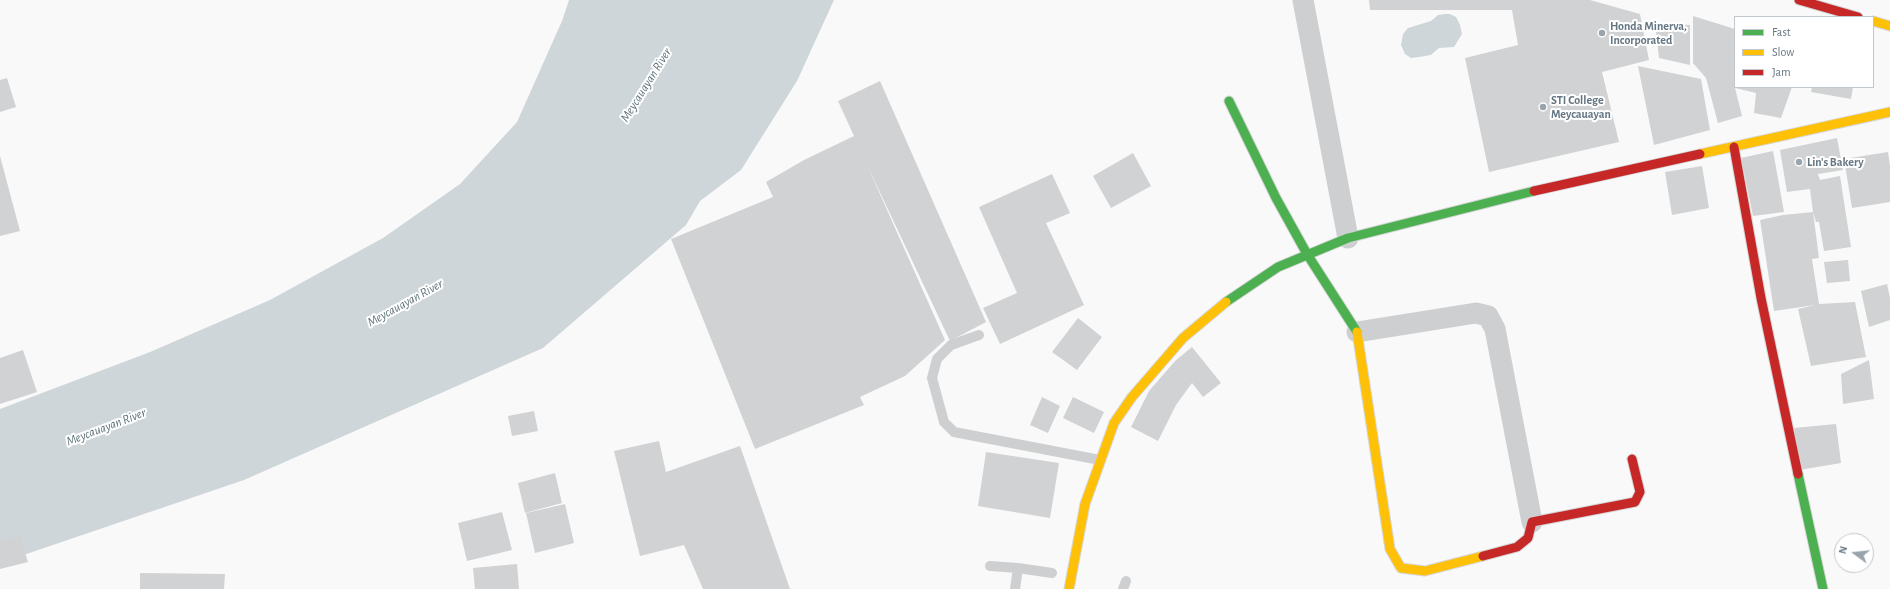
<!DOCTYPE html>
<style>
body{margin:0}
#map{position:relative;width:1890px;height:589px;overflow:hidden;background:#f9f9f9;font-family:"Alegreya Sans",sans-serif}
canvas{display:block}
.legend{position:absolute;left:1734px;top:16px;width:140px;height:72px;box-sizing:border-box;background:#fff;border:1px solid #c1c8cd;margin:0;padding:5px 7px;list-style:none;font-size:12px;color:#657683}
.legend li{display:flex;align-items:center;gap:8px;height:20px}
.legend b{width:20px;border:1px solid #c1c8cd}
.north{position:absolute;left:1834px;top:533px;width:40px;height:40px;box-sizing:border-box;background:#fff;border:1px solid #c1c8cd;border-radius:50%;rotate:285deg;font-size:11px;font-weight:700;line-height:16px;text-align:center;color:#657683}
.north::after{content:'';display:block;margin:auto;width:14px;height:18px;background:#99a4ac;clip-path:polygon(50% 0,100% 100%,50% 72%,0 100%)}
</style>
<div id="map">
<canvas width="1890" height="589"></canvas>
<ul class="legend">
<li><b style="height:5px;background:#4caf50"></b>Fast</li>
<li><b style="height:5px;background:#ffc107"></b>Slow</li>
<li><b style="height:5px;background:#c62828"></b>Jam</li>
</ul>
<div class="north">N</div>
</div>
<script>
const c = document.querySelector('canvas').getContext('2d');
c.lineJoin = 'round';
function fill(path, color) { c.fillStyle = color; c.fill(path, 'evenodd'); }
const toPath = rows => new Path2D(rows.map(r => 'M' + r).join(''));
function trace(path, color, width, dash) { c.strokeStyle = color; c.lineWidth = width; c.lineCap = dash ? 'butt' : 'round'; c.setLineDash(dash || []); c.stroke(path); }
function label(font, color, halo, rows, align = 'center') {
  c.font = font + ' "Alegreya Sans",sans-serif'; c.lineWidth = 4; c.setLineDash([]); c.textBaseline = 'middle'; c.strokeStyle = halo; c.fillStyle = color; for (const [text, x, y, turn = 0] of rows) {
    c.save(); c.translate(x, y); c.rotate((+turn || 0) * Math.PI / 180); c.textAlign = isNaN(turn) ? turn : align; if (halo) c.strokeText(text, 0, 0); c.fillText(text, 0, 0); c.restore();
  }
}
const water = toPath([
 [569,0,834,0,797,81,741,170,700,201,686,225,543,348,244,480,0,563,0,409,150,352,270,300,383,238,460,184,517,122,562,21],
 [1445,14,1450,14,1456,17,1460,25,1462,34,1454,47,1439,48,1431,55,1419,57,1411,58,1405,54,1401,45,1403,34,1408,28,1431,21,1438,15]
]);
const building = toPath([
 [1369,0,1590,0,1640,14,1649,60,1602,72,1619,142,1489,172,1465,58,1518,45,1512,10,1370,10],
 [1693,16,1735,29,1735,87,1792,87,1781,118,1754,113,1756,93,1735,88,1742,116,1718,123,1706,78,1693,63],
 [1655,23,1690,25,1690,65,1659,58],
 [1638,66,1701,79,1710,130,1654,145],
 [7,78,16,107,0,112,0,80],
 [880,81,986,322,950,341,867,165,945,340,905,376,860,397,864,405,755,449,671,239,773,197,766,182,804,160,854,136,838,101],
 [1812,87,1853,87,1851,99,1811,92],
 [1837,138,1843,170,1818,174,1820,180,1840,176,1851,247,1824,251,1819,222,1816,222,1813,212,1819,258,1812,259,1819,304,1855,302,1866,357,1811,366,1798,309,1815,305,1774,311,1760,220,1783,215,1813,212,1810,189,1787,192,1780,150],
 [1773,151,1784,212,1753,216,1741,158],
 [1888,152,1890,166,1890,202,1852,208,1844,159],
 [1133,153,1151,186,1111,208,1093,176],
 [0,156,20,231,0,236],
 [1702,166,1709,208,1672,215,1665,172],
 [1052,174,1070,213,1046,223,1084,305,1000,344,983,308,1017,293,979,207],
 [1848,260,1850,281,1827,283,1824,262],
 [1887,284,1890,298,1890,320,1869,327,1861,291],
 [1078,318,1102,337,1077,370,1052,352],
 [1192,347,1221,383,1203,397,1192,383,1176,405,1158,441,1131,427,1149,391,1175,361],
 [23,350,37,392,0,404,0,358],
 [1869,360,1874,399,1843,404,1841,374],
 [1042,397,1060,406,1048,433,1030,425],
 [1073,397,1104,412,1094,433,1063,418],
 [534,411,538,431,512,436,508,416],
 [1836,424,1841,463,1799,470,1794,428],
 [659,441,666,472,740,446,790,589,703,589,684,545,640,556,614,451],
 [986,452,1059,463,1050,518,978,506],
 [555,473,562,503,525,513,518,483],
 [565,504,574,543,535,553,526,513],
 [502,512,512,550,467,561,458,523],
 [20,536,28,562,0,569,0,541],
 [517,564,519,589,475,589,473,568],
 [140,573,225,574,224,589,140,589]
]);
const lane = toPath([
 [979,335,951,345,937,359,932,378,944,422,954,432,1100,460],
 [990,566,1018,568,1052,573],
 [1015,589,1018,568],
 [1123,589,1126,581]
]);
const street = toPath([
 [1303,0,1348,238],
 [1357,332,1476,313,1488,316,1495,329,1532,522]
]);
const fast = toPath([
 [1229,101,1276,198,1307,254,1357,332],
 [1226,302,1278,267,1348,238,1534,191],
 [1798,474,1823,589]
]);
const slow = toPath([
 [1873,21,1890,26],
 [1700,154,1890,112],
 [1357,332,1390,549,1401,568,1425,571,1483,556],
 [1069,589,1085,504,1114,423,1132,397,1183,338,1226,302]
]);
const jam = toPath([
 [1799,0,1858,17],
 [1734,147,1761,298,1798,474],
 [1534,191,1700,154],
 [1483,556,1517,547,1528,538,1532,522,1635,502,1640,492,1632,459]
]);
const markers = [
 [1602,33,4,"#99a4ac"],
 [1543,107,4,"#99a4ac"],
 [1799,162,4,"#99a4ac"]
];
const poiNames = [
 ["Honda Minerva,",1610,26],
 ["Incorporated",1610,40],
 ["STI College",1551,100],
 ["Meycauayan",1551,114],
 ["Lin's Bakery",1807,162]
];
const waterNames = [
 ["Meycauayan River",646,85,-58],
 ["Meycauayan River",405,303,-29],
 ["Meycauayan River",106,427,-21]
];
fill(water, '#ced6d9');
fill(building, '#d0d2d3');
trace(fast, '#d5d6d7', 11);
trace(slow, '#d5d6d7', 11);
trace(jam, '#d5d6d7', 11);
trace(lane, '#cecfd0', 10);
trace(street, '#cecfd0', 21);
trace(fast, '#4caf50', 9);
trace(slow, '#ffc107', 9);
trace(jam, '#c62828', 9);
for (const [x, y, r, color] of markers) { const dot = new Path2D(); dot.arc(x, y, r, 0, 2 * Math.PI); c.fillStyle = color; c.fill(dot); trace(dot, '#fff', 1.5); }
label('bold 12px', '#657683', '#fff', poiNames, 'left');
label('italic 13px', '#60757c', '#fff', waterNames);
</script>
